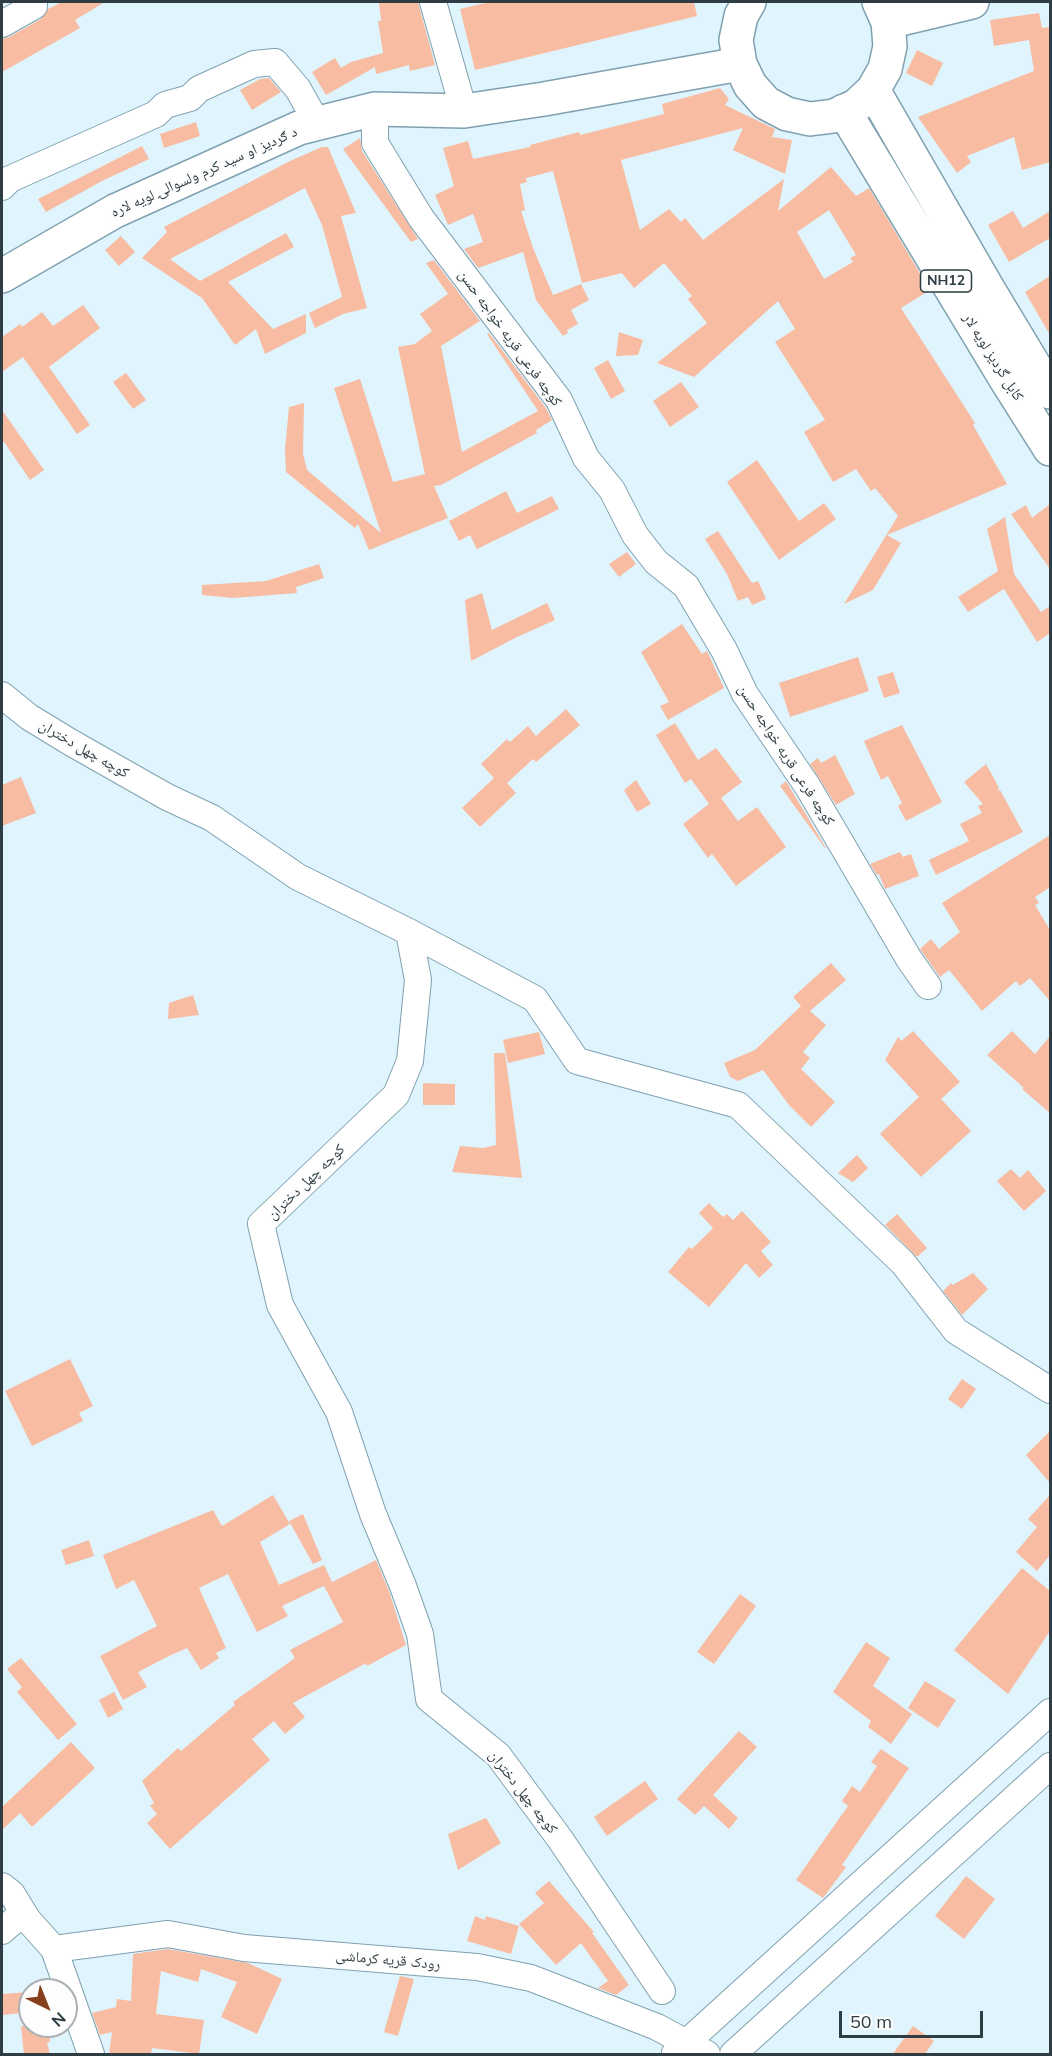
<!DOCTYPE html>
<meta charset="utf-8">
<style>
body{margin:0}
#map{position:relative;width:1052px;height:2056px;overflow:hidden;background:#dff4fd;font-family:Mulish,sans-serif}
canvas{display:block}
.frame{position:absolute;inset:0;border:3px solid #2e3d43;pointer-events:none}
.north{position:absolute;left:18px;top:1978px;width:60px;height:60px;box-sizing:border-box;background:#fdfdfd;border:2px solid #aab0b3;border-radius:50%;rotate:137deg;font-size:16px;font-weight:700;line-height:24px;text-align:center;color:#2e3d43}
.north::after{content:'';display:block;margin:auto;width:21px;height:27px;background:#853f1b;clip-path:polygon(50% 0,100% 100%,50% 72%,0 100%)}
.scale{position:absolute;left:839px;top:2011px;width:144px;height:27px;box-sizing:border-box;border:3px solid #2e3d43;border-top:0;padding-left:8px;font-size:18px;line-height:21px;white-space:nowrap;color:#2e3d43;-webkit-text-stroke:4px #fdfdfd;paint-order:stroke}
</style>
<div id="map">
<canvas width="1052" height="2056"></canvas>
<div class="frame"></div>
<div class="north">N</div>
<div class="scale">50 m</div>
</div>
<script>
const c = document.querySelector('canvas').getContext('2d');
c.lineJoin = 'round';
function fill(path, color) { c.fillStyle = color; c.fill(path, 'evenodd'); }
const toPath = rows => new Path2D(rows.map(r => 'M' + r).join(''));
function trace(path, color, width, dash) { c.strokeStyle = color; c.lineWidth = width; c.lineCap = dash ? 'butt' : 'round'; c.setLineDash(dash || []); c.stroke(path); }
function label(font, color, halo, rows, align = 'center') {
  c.font = font + ' Mulish,"Noto Naskh Arabic",sans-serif'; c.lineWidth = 5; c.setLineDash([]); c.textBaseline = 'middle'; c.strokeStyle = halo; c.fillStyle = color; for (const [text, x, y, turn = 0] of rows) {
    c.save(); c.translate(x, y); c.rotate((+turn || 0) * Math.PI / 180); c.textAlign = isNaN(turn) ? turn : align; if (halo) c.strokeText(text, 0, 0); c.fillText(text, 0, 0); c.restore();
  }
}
const building = toPath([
 [62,2,105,2,75,20,80,28,2,72,2,39,9,37,41,19,48,9],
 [379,2,418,2,435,65,410,71,409,65,376,74,375,67,326,95,312,72,335,58,341,68,351,62,383,53,378,21,381,21],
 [489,2,694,2,697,16,475,70,460,9],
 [1039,13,1042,28,1050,27,1050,162,1022,170,1014,137,967,156,971,162,957,173,918,117,1034,71,1029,40,994,46,990,20],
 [917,50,943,63,932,86,906,73],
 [269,78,281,92,252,110,240,90,260,79],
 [720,88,729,99,725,105,775,129,772,137,792,140,785,174,733,150,743,128,621,160,640,230,669,209,681,222,685,218,703,240,784,179,778,211,831,167,856,196,869,188,930,290,901,308,975,423,973,425,1007,484,887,535,901,543,873,590,844,604,898,516,875,488,871,491,856,469,833,482,804,432,825,420,775,342,795,329,778,301,694,377,657,363,707,323,688,299,692,296,664,263,634,288,622,273,582,283,553,171,526,178,527,182,520,184,525,210,521,211,533,248,553,295,581,284,589,300,571,310,578,324,567,330,568,333,563,336,536,300,523,252,478,268,464,249,483,242,473,214,448,225,435,195,454,186,443,148,468,141,473,159,530,147,530,145,579,132,580,135,664,114,662,104],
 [829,210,856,255,850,258,853,262,824,279,797,232],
 [196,122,200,136,164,148,160,134],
 [360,138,362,151,418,239,411,242,343,149],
 [142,146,149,159,102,181,46,212,38,199],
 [322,147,328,147,356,213,341,216,367,308,343,314,315,328,309,313,342,297,322,225,305,188,170,259,200,281,286,233,294,247,228,282,273,329,306,314,306,333,265,354,256,329,235,345,202,298,142,258,167,232,164,227,290,161],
 [1013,211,1023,228,1050,211,1050,238,1009,262,988,225],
 [121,236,135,252,119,266,105,250],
 [434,260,480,321,441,346,462,452,538,411,487,334,489,333,546,408,552,420,536,430,537,433,441,485,434,486,448,518,369,550,358,524,355,528,286,472,285,449,289,407,304,403,303,454,307,470,381,533,334,388,360,379,393,482,425,474,398,347,415,344,432,331,420,314,448,294,426,263],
 [1050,276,1050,335,1025,292],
 [83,305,100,328,49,367,90,425,77,434,23,357,2,372,2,337,20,324,22,327,42,312,53,326],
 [619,332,643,340,638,355,616,356],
 [608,360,625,391,611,399,594,368],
 [126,373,146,400,133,409,113,382],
 [681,382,699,407,670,427,653,401],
 [2,410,44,470,30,480,2,439],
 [757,460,799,521,824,503,836,519,779,560,727,482],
 [506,491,517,513,552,496,559,509,477,549,470,535,459,541,449,521],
 [1050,504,1050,569,1011,514,1026,505,1032,518],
 [1005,517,1014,574,1041,612,1050,606,1050,633,1037,642,1004,589,968,612,958,597,998,571,987,529],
 [718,531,752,583,758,581,766,599,752,605,748,597,738,601,727,574,705,539],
 [627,552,636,564,619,577,609,564],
 [319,564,324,578,296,587,297,593,233,598,202,595,202,585,266,581],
 [482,593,492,630,547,603,555,620,517,637,471,661,465,600],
 [682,624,702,654,707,651,724,688,668,720,660,706,669,702,641,652],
 [858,657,869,691,790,717,779,683],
 [893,672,900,693,884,698,877,677],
 [566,709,580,725,536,762,533,759,507,783,516,793,480,827,462,808,494,778,481,764,507,739,510,742,528,726,536,736],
 [675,723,698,760,716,748,742,782,721,798,738,821,757,807,786,847,736,886,712,854,708,858,683,824,709,804,691,779,685,783,656,735],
 [902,725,942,802,906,821,898,806,902,803,888,776,881,780,864,741],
 [835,755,855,794,836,805,810,764,818,758,821,763],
 [986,764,999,788,997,791,1000,790,1023,832,936,875,929,860,969,841,960,824,982,813,978,806,983,804,964,782],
 [21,777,36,813,2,826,2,785],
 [636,780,651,804,637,812,624,790],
 [786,781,826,848,825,848,780,786],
 [1050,835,1050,887,1035,897,1039,903,1035,905,1050,930,1050,1001,1030,978,1020,986,1016,981,982,1011,949,970,940,977,920,949,931,939,939,949,960,932,942,903],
 [900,852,903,857,911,854,919,876,885,889,879,874,877,875,870,864],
 [831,963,846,980,810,1011,826,1025,803,1052,810,1058,801,1069,835,1102,811,1127,789,1105,763,1070,738,1081,730,1077,724,1063,755,1050,801,1006,793,997],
 [193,995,199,1015,168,1019,169,1003],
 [913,1031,960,1082,941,1099,971,1131,921,1177,880,1134,919,1097,885,1060,898,1037,901,1041],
 [1012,1031,1035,1054,1050,1036,1050,1113,1022,1089,1024,1088,987,1055],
 [539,1032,545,1054,508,1063,503,1040],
 [494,1053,505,1053,522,1178,452,1172,460,1146,483,1148,496,1145],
 [423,1083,455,1084,455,1105,423,1105],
 [857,1155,868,1168,853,1182,838,1173],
 [1011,1169,1020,1178,1028,1170,1046,1191,1024,1211,997,1181],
 [709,1203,723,1217,727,1214,733,1220,742,1211,771,1242,761,1251,773,1265,759,1278,746,1263,709,1307,668,1272,689,1247,692,1249,713,1228,699,1213],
 [897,1214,927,1248,917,1257,885,1225],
 [973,1273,988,1289,962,1315,943,1291,951,1283,953,1285],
 [70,1359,93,1406,79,1413,83,1421,32,1446,5,1391],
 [962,1379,976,1389,962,1409,948,1399],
 [1050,1431,1050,1483,1026,1455],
 [273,1495,290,1524,260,1542,279,1585,324,1565,332,1582,282,1606,288,1616,257,1632,228,1574,199,1588,226,1648,216,1653,219,1658,201,1670,187,1648,169,1656,138,1672,147,1687,123,1700,100,1656,157,1626,134,1580,116,1589,103,1555,213,1510,222,1526],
 [1050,1495,1050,1555,1037,1571,1016,1552,1037,1527,1028,1519],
 [303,1514,322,1560,313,1564,289,1521],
 [89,1540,94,1556,66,1565,61,1550],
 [376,1560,389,1591,406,1645,367,1666,366,1663,293,1703,305,1717,285,1734,274,1721,252,1739,270,1760,170,1849,147,1823,157,1814,150,1806,154,1803,142,1781,178,1748,181,1751,235,1705,233,1702,295,1658,290,1650,343,1622,324,1586],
 [1022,1568,1050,1591,1050,1631,1008,1694,954,1650],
 [740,1594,756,1606,714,1664,697,1652],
 [866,1642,890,1658,873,1686,912,1714,891,1744,868,1727,871,1721,833,1692],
 [21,1658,77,1724,58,1740,17,1692,22,1687,7,1669],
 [925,1681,956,1700,938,1728,908,1708],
 [114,1692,123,1709,108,1718,99,1700],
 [739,1731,757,1747,713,1795,738,1818,729,1829,704,1806,695,1815,677,1799],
 [71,1742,95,1768,32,1827,20,1813,2,1830,2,1807],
 [881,1749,909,1768,842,1865,846,1867,823,1898,796,1880,848,1806,842,1801,852,1786,860,1792,877,1766,871,1762],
 [645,1781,658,1799,607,1836,594,1817],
 [486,1818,501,1843,458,1870,448,1834],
 [966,1876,995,1899,964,1939,935,1916],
 [549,1881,594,1932,592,1933,629,1985,616,1995,598,1988,608,1981,581,1943,556,1965,519,1924,544,1903,535,1893],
 [475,1916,485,1920,486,1916,519,1926,511,1954,467,1941],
 [168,1949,248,1963,282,1979,257,2034,221,2017,237,1982,201,1969,198,1982,161,1971,156,2014,204,2020,199,2054,152,2048,151,2055,109,2055,112,2032,100,2035,92,2013,116,2007,117,1999,131,2001,133,1954],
 [400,1976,414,1979,398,2036,384,2032],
 [30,1992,30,2012,2,2015,2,1994],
 [21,2026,49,2026,50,2042,47,2042,50,2055,24,2055],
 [913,2026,934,2041,924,2055,892,2055]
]);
const minor = toPath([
 [433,2,464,111],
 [2,24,34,6,34,2],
 [375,109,375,143,421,218,559,400,586,458,612,490,635,535,656,562,686,586,724,650,745,694,808,787,909,959,928,986],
 [2,187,10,179,156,114,165,105,190,98,199,89,254,64,275,62,298,89,317,123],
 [2,695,29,717,70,742,167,797,212,818,298,877,409,932,418,980,410,1061,396,1095,261,1224,280,1305,339,1412,373,1514,403,1586,420,1634,429,1699,498,1755,560,1839,662,1991],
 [409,932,535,999,577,1061,738,1105,903,1263,956,1331,1050,1390],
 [2,1886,12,1894,28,1920,54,1949,91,2054],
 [2,1931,19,1916,28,1920],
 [54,1949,168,1934,244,1948,477,1967,531,1978,657,2027,707,2054],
 [675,2053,1050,1712],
 [733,2054,1050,1766]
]);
const major = toPath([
 [888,22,972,2]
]);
const highway = toPath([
 [749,2,741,16,736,40,740,64,750,85,766,103,787,114,810,119,834,116,856,106,873,90,885,69,890,46,888,22,879,2],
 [873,90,988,289,1050,392],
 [844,111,1007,381,1050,449],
 [2,276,115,211,299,128,375,109,464,111,544,99,740,64]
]);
const shields = [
 [946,281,51]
];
const shieldNames = [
 ["NH12",946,281]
];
const streetNames = [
 ["د ګردیز او سید کرم ولسوالۍ لویه لاره",204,172,-24],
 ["کوچه فرعی قریه خواجه حسن",510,338,54],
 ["کابل گردیز لویه لار",993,357,58],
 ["کوچه چهل دختران",84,749,30],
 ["کوچه فرعی قریه خواجه حسن",786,755,57],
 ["کوچه چهل دختران",306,1182,-44],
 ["کوچه چهل دختران",523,1792,52],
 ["رودک قریه کرماشی",388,1960,5]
];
fill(building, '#f8bca2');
trace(minor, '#7fa1af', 28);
trace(major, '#7fa1af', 36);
trace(highway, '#7fa1af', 36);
trace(minor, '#fff', 26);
trace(major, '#fff', 33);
trace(highway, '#fff', 33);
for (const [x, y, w] of shields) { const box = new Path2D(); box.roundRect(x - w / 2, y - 11, w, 22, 4.5); c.fillStyle = '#fdfdfd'; c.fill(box); trace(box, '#2e3d43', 1.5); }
label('bold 14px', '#2e3d43', null, shieldNames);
label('15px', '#2e3d43', '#fdfdfd', streetNames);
</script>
